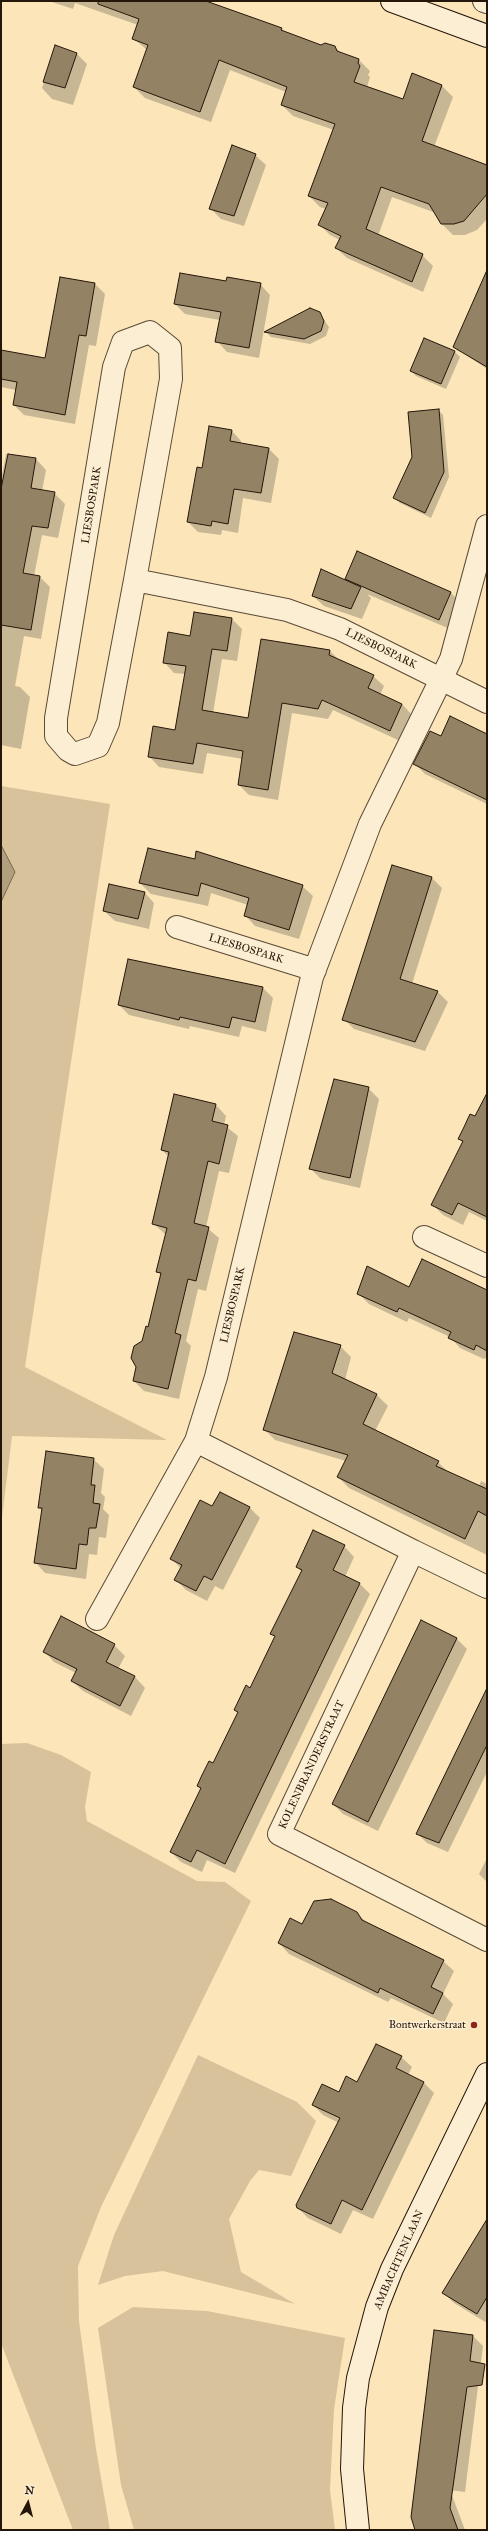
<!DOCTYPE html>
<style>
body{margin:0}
#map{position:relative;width:488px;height:2531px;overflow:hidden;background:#fbe5b9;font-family:"IM FELL Great Primer",serif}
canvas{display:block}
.frame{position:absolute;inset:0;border:2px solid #25160a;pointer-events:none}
.north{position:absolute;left:8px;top:2483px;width:40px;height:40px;-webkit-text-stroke:3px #fceed2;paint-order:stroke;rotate:7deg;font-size:11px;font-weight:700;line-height:16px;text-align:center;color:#25160a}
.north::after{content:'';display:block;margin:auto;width:14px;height:18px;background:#25160a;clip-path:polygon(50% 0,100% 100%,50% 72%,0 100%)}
</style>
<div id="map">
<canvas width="488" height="2531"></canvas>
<div class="frame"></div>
<div class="north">N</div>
</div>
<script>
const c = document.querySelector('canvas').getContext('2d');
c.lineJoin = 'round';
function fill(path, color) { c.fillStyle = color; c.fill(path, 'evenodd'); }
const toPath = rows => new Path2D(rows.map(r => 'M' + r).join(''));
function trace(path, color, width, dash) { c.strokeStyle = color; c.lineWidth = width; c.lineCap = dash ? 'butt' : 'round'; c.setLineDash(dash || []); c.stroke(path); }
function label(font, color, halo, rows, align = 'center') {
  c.font = font + ' "IM FELL Great Primer",serif'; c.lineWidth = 3; c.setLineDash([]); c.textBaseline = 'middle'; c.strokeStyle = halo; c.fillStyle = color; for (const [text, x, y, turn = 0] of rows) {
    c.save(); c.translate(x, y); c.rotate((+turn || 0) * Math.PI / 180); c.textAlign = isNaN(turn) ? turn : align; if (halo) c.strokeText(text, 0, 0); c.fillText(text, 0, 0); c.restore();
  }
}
const green = toPath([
 [1,786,110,804,25,1367,167,1440,12,1436,1,1526],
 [27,1743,61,1755,91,1772,85,1807,87,1821,197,1881,225,1882,251,1901,101,2207,78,2266,79,2321,96,2449,110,2530,73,2530,1,2343,1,1744],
 [198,2055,297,2102,316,2121,291,2176,259,2170,250,2181,229,2219,241,2272,295,2304,163,2271,125,2276,98,2285,114,2235],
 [133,2307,207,2311,345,2338,334,2409,330,2490,335,2530,134,2530,121,2485,98,2328]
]);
const water = toPath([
 [1,845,15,872,1,902,1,845]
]);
const shadow = toPath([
 [49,1,204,1,281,28,286,33,321,46,335,47,341,53,359,60,370,71,368,75,370,77,367,87,403,101,413,75,442,86,453,97,434,147,487,166,487,219,477,230,465,235,453,235,442,224,436,213,392,197,378,236,422,255,433,266,423,292,347,258,336,248,340,240,330,235,319,224,326,209,320,207,309,196,334,130,293,116,282,105,286,92,230,70,211,122,145,98,134,87,147,50,133,38,138,25,75,3,73,9],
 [56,46,77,54,87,64,73,105,52,99,42,88],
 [255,155,266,165,244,226,221,219,211,209],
 [227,282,260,284,270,295,259,358,227,352,217,341,220,320,185,314,175,304],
 [95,284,105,294,96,346,89,345,75,424,24,415,14,405,16,390,1,387,1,351,46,359],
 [487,297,487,369,454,347],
 [319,313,329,327,326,336,310,344,271,337,266,332],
 [425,339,455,352,460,357,446,389,416,376,411,371],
 [438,410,443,415,449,477,431,518,400,503,394,498],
 [232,431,241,441,241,444,269,449,279,459,271,503,243,498,238,533,222,530,221,535,198,532,188,522,203,469],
 [6,454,36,459,46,470,42,491,54,493,65,504,58,538,42,535,34,576,40,577,50,587,41,639,24,636,15,686,20,687,30,697,21,749,1,745,1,481],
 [346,579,451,593,461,603,450,629,367,594,371,598,362,619,324,606,313,596,350,583],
 [232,619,242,629,237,661,222,659,213,713,249,719,330,651,340,661,373,676,384,686,380,695,402,704,412,715,400,741,333,710,328,719,292,713,278,800,249,795,239,785,243,759,207,753,203,774,159,767,149,756,175,731,185,674,174,673,164,662,191,637],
 [487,735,487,804,425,774,415,764,441,737],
 [148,850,302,886,313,896,299,939,255,926,245,915,248,905,211,893,208,906,151,894,140,883],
 [432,878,442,888,412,984,438,992,448,1002,425,1051,354,1029,344,1019],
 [144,892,154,903,149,929,115,921,104,911],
 [129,960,263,988,273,998,266,1032,242,1026,239,1037,190,1026,189,1029,129,1015,119,1005],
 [368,1088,379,1099,360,1188,321,1179,310,1168],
 [174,1095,216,1105,226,1116,224,1125,238,1136,229,1173,219,1171,206,1227,219,1238,206,1291,198,1289,186,1341,191,1346,179,1399,144,1391,134,1381,161,1275,157,1271,166,1235,154,1224,169,1157,162,1150],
 [487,1095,487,1221,469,1212,463,1225,443,1215,433,1205,463,1143,459,1138,476,1118],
 [409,1289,487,1291,487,1357,484,1359,460,1348,450,1337,409,1318,407,1322,369,1304,359,1294],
 [340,1346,351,1357,345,1380,377,1395,388,1406,375,1431,438,1462,449,1473,479,1486,481,1481,487,1484,487,1555,349,1488,338,1477,346,1461,275,1440,264,1429],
 [93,1459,104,1469,101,1493,105,1497,103,1509,109,1515,106,1538,99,1537,97,1555,89,1554,86,1579,45,1573,35,1562,42,1511,39,1507],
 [249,1507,260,1518,223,1590,215,1586,207,1601,186,1590,176,1580,181,1569,172,1559,213,1508],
 [344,1546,354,1557,345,1577,360,1584,370,1594,235,1873,207,1860,202,1872,181,1862,171,1852,202,1789,198,1786,214,1765,239,1713,235,1710,251,1689,275,1637,272,1633,302,1572,297,1567],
 [456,1638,467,1649,378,1831,343,1814,333,1804],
 [114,1645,125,1656,118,1669,135,1677,145,1688,131,1716,83,1691,72,1681,76,1673,54,1662,44,1651],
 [487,1690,487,1772,448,1852,427,1843,418,1834],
 [487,1858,487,1882,479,1874],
 [357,1913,367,1923,443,1961,454,1971,443,1994,453,2004,444,2023,391,1998,388,2002,289,1954,279,1943,303,1926],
 [401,2057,412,2067,408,2075,423,2082,434,2093,373,2219,353,2210,341,2234,308,2218,298,2208,339,2123,323,2115,313,2105,358,2083],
 [487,2221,487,2323,454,2303,444,2293],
 [473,2336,483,2346,465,2492,450,2490,465,2530,416,2530]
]);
const building = toPath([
 [98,1,206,1,282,28,281,30,321,45,325,43,335,46,337,51,359,59,358,63,360,66,354,82,403,99,412,73,442,85,422,141,487,165,487,194,464,221,454,224,441,224,429,204,381,187,366,229,423,254,412,282,335,248,341,236,318,225,328,203,308,196,335,124,281,105,287,87,219,60,200,112,133,87,148,45,132,39,139,19,98,4,98,1],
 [55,45,77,53,65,88,43,82,55,45],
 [232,145,256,154,234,216,209,209,232,145],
 [487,270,487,367,453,347,487,270],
 [180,273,226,281,227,277,261,283,249,348,215,342,221,312,174,304,180,273],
 [60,277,95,283,86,336,79,335,65,415,13,405,17,382,1,379,1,350,45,358,60,277],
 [310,308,320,312,324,321,321,331,304,339,264,332,310,308],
 [424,338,455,351,441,384,410,371,424,338],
 [439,409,444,472,425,513,393,498,412,457,408,412,439,409],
 [209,426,232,430,230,441,269,448,261,493,234,489,228,524,212,521,211,526,187,522,197,467,202,468,209,426],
 [8,454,36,458,31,488,55,492,48,528,32,526,23,573,40,576,31,630,1,625,1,489,8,454],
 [357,551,451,592,439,620,345,579,357,551],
 [321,569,361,587,351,609,312,596,321,569],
 [194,612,232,618,227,651,212,649,202,710,248,718,261,639,330,650,329,655,374,675,368,688,402,704,390,731,322,700,318,709,282,703,268,790,238,785,243,751,197,743,193,764,148,757,153,726,175,730,186,666,163,663,168,632,190,636,194,612],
 [450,716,487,734,487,800,413,764,430,731,441,736,450,716],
 [148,848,195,859,196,851,303,885,289,930,244,916,249,898,201,883,198,896,139,883,148,848],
 [392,865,432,877,400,979,438,991,415,1042,342,1020,392,865],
 [109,884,145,892,138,919,103,911,109,884],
 [128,959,263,987,255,1022,232,1017,229,1028,180,1017,179,1020,118,1005,128,959],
 [334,1079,369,1087,350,1178,309,1169,334,1079],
 [487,1093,487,1217,458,1203,452,1215,431,1205,463,1141,458,1139,464,1127,470,1114,475,1116,487,1093],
 [174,1094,216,1104,212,1121,228,1125,219,1164,208,1161,194,1223,209,1227,196,1281,188,1279,175,1333,181,1335,168,1389,133,1381,136,1367,131,1358,134,1346,142,1341,146,1326,148,1327,161,1273,156,1272,167,1228,152,1224,169,1152,161,1150,174,1094],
 [422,1259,487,1290,487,1351,476,1345,474,1350,448,1338,451,1332,399,1308,397,1312,357,1294,367,1266,409,1287,422,1259],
 [294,1332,341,1345,332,1373,377,1394,363,1424,439,1461,436,1466,487,1489,487,1516,478,1511,465,1539,337,1477,348,1455,263,1430,294,1332],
 [46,1451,94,1458,91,1485,95,1485,93,1503,100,1504,96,1528,89,1528,87,1545,79,1544,76,1569,34,1563,42,1508,38,1508,46,1451],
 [220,1492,250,1507,212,1580,204,1576,196,1591,174,1580,182,1565,170,1559,200,1500,212,1506,220,1492],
 [313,1530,345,1545,333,1570,360,1583,225,1864,197,1850,191,1862,170,1852,201,1788,197,1786,202,1775,209,1761,213,1763,238,1712,234,1710,246,1685,250,1688,275,1636,270,1634,302,1570,296,1567,313,1530],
 [61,1616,115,1644,106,1662,135,1676,120,1706,71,1681,77,1669,43,1652,61,1616],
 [421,1620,457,1638,368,1822,332,1804,421,1620],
 [487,1688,487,1745,439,1843,416,1834,487,1688],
 [331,1899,357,1912,362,1920,444,1960,431,1987,443,1993,433,2014,380,1988,378,1993,278,1943,290,1918,302,1924,314,1901,331,1899],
 [376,2044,402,2056,396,2068,424,2082,362,2210,342,2200,331,2224,297,2208,296,2205,340,2118,312,2105,322,2084,339,2092,346,2076,357,2082,376,2044],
 [487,2219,487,2297,477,2314,442,2293,487,2219],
 [434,2330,473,2335,470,2361,485,2364,482,2385,467,2387,450,2508,458,2530,415,2530,411,2517,434,2330]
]);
const street = toPath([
 [484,1,487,2],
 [135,580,108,723,98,746,75,754,68,750,56,736,56,718,114,367,123,342,150,332,170,348,171,379,135,580,287,610,340,629,487,702],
 [177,927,315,970],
 [424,1237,487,1266],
 [196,1441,413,1551,279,1834,487,1940],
 [413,1551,487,1587],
 [97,1619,196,1441,216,1377,312,977,370,824,451,659,487,526]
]);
const secondary = toPath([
 [392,1,487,36],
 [358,2530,352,2469,354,2408,358,2378,377,2307,392,2269,487,2074]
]);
const markers = [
 [474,2025,4,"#8f2418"]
];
const streetNames = [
 ["LIESBOSPARK",92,505,-81],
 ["LIESBOSPARK",381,649,26],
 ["LIESBOSPARK",246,949,17],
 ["LIESBOSPARK",233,1305,-77],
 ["KOLENBRANDERSTRAAT",312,1765,-65],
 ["AMBACHTENLAAN",399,2260,-66]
];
const poiNames = [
 ["Bontwerkerstraat",466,2025]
];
fill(green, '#d7c29b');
fill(water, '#b29f7e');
trace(water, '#7a6850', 1);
fill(shadow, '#0003');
fill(building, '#948265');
trace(building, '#25160a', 1);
trace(street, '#5a4a36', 24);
trace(secondary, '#25160a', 24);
trace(street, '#fceed2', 22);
trace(secondary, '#fceed2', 22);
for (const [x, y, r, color] of markers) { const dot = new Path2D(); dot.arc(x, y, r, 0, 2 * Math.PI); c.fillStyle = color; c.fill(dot); trace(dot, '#fceed2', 1.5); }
label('11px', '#25160a', '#fceed2', streetNames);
label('11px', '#25160a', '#fceed2', poiNames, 'right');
</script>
